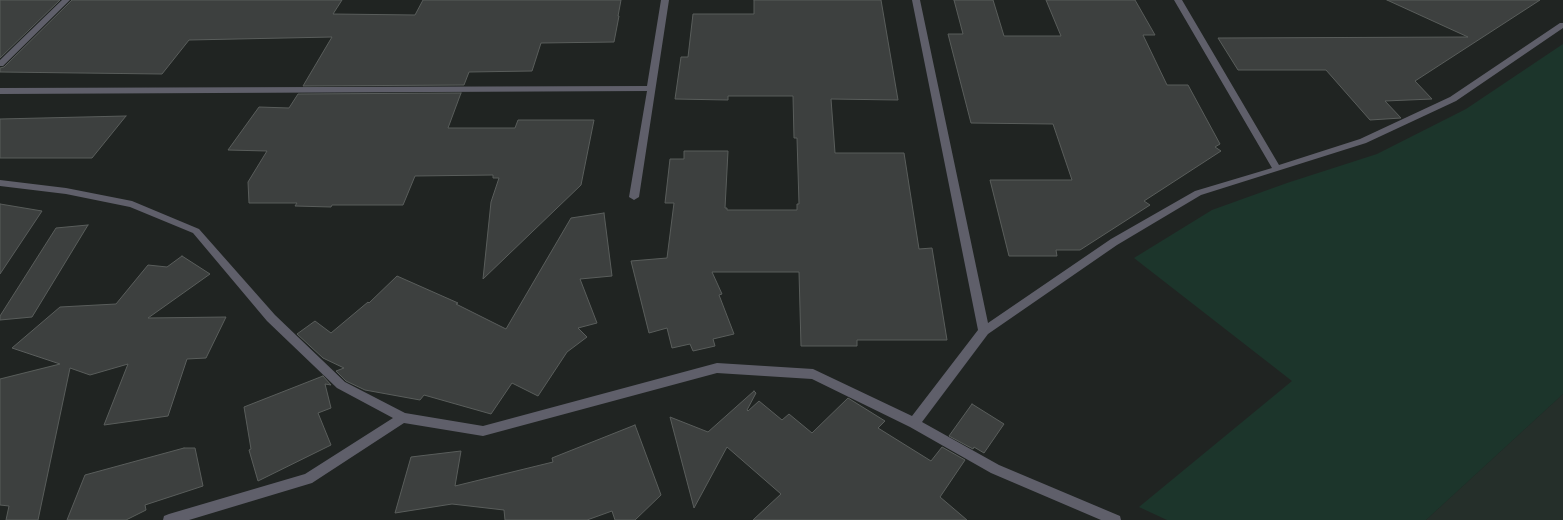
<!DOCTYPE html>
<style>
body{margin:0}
canvas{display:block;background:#202422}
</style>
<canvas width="1563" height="520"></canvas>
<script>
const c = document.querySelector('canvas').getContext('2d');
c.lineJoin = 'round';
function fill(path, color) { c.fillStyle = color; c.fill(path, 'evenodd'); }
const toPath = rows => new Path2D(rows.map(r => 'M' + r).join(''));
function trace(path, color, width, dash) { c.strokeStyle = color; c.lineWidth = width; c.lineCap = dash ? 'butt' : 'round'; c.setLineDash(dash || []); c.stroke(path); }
const built = toPath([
 [1563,394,1563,520,1426,520]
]);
const green = toPath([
 [1563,44,1563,394,1426,520,1167,520,1139,507,1292,381,1134,258,1212,210,1287,183,1377,154,1466,109]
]);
const building = toPath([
 [0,0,60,0,0,58,0,0],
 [72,0,342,0,333,14,415,15,423,0,621,0,618,16,619,16,614,42,541,43,532,71,469,72,464,85,303,86,332,37,189,40,162,74,0,72,0,68,4,67,72,0],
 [754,0,881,0,898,100,831,99,835,153,904,153,919,249,932,248,947,340,857,340,857,346,801,346,799,272,712,272,722,294,719,295,734,334,713,339,715,346,693,351,690,344,672,348,667,328,649,333,631,261,667,258,674,203,665,203,670,159,684,159,684,151,728,151,725,208,727,208,727,210,797,210,797,204,799,204,797,138,794,138,793,96,728,96,728,100,675,99,681,57,688,57,693,14,754,14,754,0],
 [954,0,993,0,1004,36,1061,36,1046,0,1135,0,1155,35,1143,35,1167,85,1188,85,1220,144,1215,147,1221,151,1144,201,1150,205,1080,250,1056,250,1057,256,1009,256,990,180,1072,180,1053,124,971,123,948,34,963,34,954,0],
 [1387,0,1540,0,1415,81,1432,99,1385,101,1401,118,1370,120,1326,70,1238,70,1218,38,1468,37,1387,0],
 [461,93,448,128,515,128,518,120,594,120,581,185,483,279,491,202,499,178,493,178,493,175,415,176,403,205,332,205,331,207,295,206,297,203,249,203,248,182,267,151,228,150,259,107,289,108,298,94,461,93],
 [126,116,92,158,0,158,0,119,126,116],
 [0,204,42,211,0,274,0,204],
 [604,213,612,276,580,279,597,323,578,328,587,337,567,352,538,396,512,383,491,414,424,395,420,400,365,390,346,381,336,371,344,368,323,358,297,334,315,321,331,333,368,302,369,303,397,276,458,303,456,304,506,329,571,218,604,213],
 [88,225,32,317,0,320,0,316,56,228,88,225],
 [182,256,210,274,148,318,226,317,206,358,187,359,168,416,104,425,128,364,90,375,70,368,38,520,6,520,9,506,0,505,0,379,60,364,12,348,60,307,116,304,148,265,167,267,182,256],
 [323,376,331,385,325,384,331,408,318,413,331,445,258,481,249,450,251,449,244,407,323,376],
 [754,391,756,393,747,410,748,411,759,401,782,420,789,414,812,433,848,398,885,421,878,428,931,461,942,447,965,460,940,497,967,520,753,520,781,494,727,447,694,508,670,417,708,432,754,391],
 [972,404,1004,424,984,453,974,447,973,449,949,436,972,404],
 [635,425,661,495,635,520,615,520,612,511,587,520,505,520,504,510,452,504,395,513,411,457,461,451,455,486,553,462,552,458,635,425],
 [184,448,195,448,203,486,145,505,146,510,126,520,67,520,85,475,184,448]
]);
const minor = toPath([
 [62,0,70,0,3,66,0,66,0,60,62,0],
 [661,0,669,0,639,197,634,200,629,197,647,91,0,94,0,88,647,86,661,0],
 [912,0,920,0,988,323,1111,239,1195,191,1272,168,1174,0,1182,0,1279,165,1360,139,1450,97,1560,23,1563,23,1563,28,1456,101,1366,143,1201,195,1117,245,988,334,922,422,999,465,1120,516,1121,520,1101,520,991,473,910,427,812,379,717,373,483,436,404,423,312,483,189,520,163,520,164,516,169,514,305,474,393,418,337,388,267,321,193,233,130,207,66,194,0,186,0,180,66,188,132,201,199,229,275,315,345,382,405,413,483,426,717,363,813,369,912,416,978,330,912,0]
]);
fill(built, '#252f2a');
fill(green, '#1c352b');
fill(building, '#3d403f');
trace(building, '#595d5b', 1);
fill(minor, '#5f5f6a');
</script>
